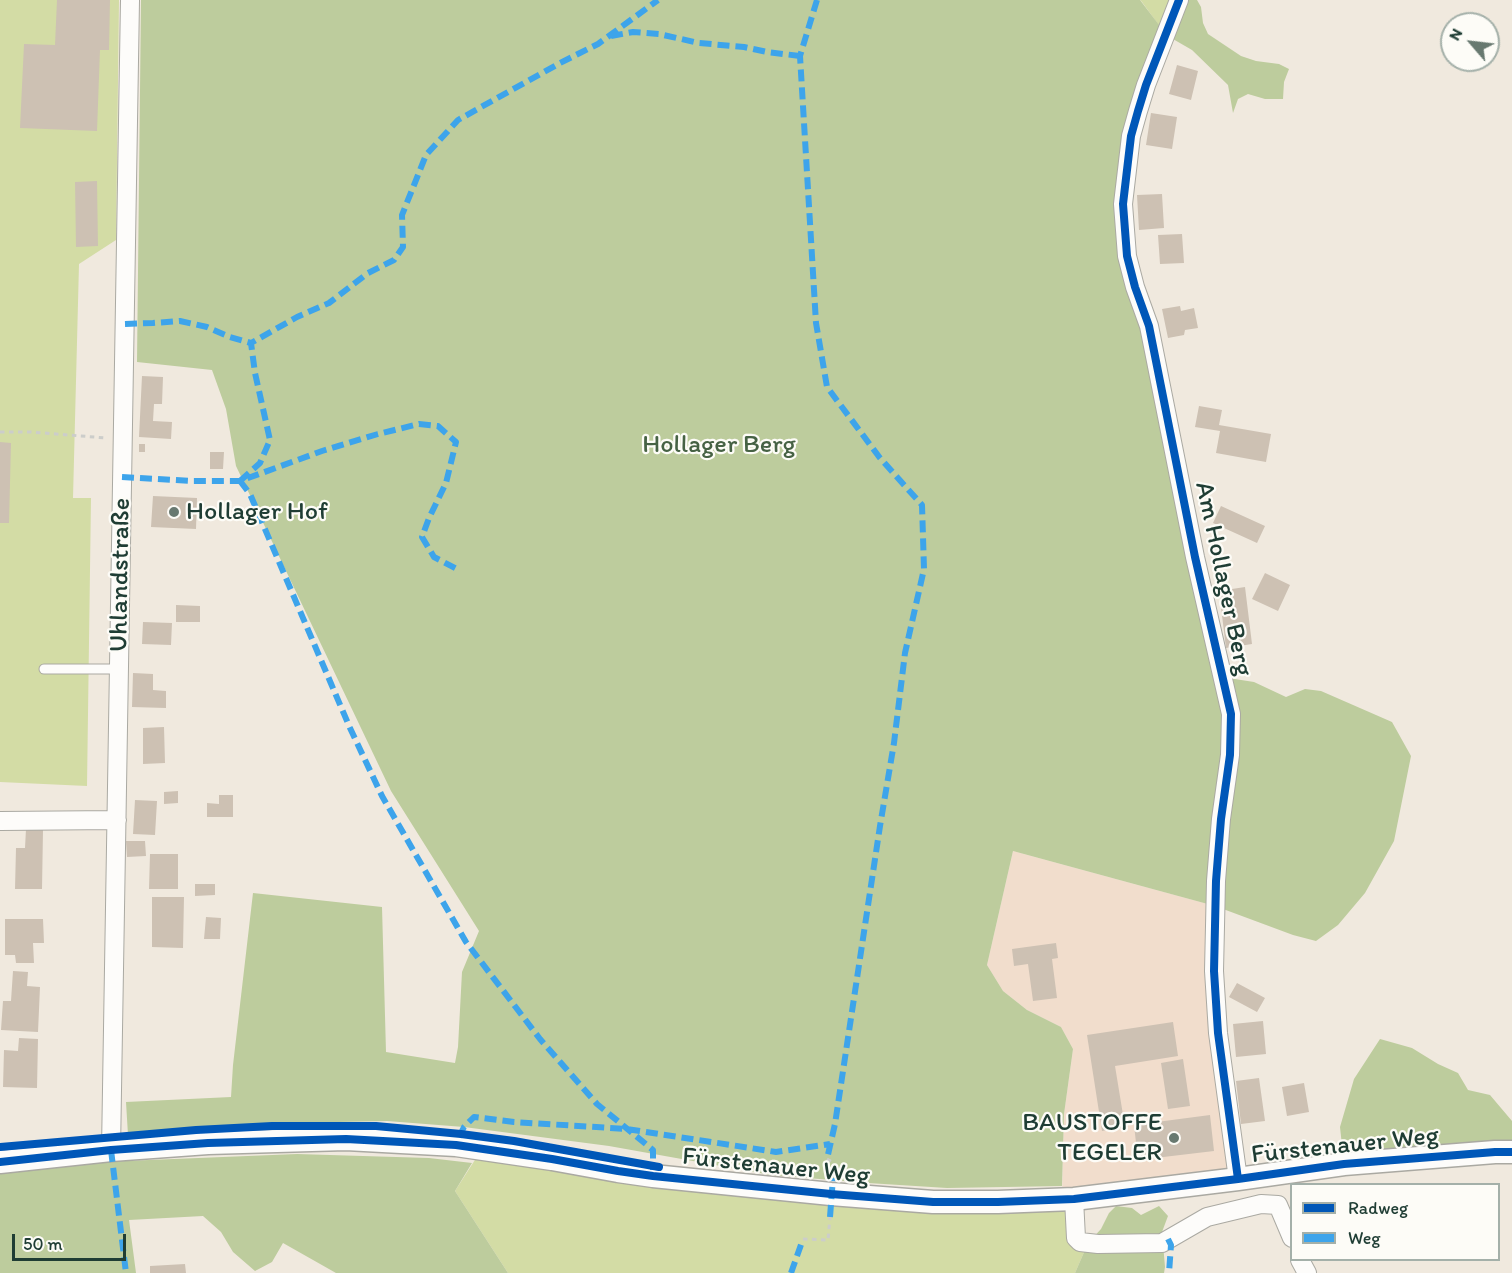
<!DOCTYPE html>
<meta charset="utf-8">
<style>
body{margin:0}
#map{position:relative;width:1512px;height:1273px;overflow:hidden;background:#f0e9de;font-family:Itim,sans-serif}
canvas{display:block}
.legend{position:absolute;left:1290px;top:1183px;width:210px;height:78px;box-sizing:border-box;background:#fdfcf7;border:2px solid #a4b0a9;margin:0;padding:8px 10px;list-style:none;font-size:18px;color:#1f3d34}
.legend li{display:flex;align-items:center;gap:12px;height:30px}
.legend b{width:30px;border:2px solid #a4b0a9}
.north{position:absolute;left:1440px;top:12px;width:60px;height:60px;box-sizing:border-box;background:#fdfcf7;border:2px solid #a4b0a9;border-radius:50%;rotate:298deg;font-size:16px;font-weight:700;line-height:24px;text-align:center;color:#1f3d34}
.north::after{content:'';display:block;margin:auto;width:21px;height:27px;background:#687970;clip-path:polygon(50% 0,100% 100%,50% 72%,0 100%)}
.scale{position:absolute;left:12px;top:1234px;width:114px;height:27px;box-sizing:border-box;border:3px solid #1f3d34;border-top:0;padding-left:8px;font-size:18px;line-height:21px;white-space:nowrap;color:#1f3d34;-webkit-text-stroke:4px #fdfcf7;paint-order:stroke}
</style>
<div id="map">
<canvas width="1512" height="1273"></canvas>
<ul class="legend">
<li><b style="height:8px;background:#0057b8"></b>Radweg</li>
<li><b style="height:8px;background:#3da4eb"></b>Weg</li>
</ul>
<div class="north">N</div>
<div class="scale">50 m</div>
</div>
<script>
const c = document.querySelector('canvas').getContext('2d');
c.lineJoin = 'round';
function fill(path, color) { c.fillStyle = color; c.fill(path, 'evenodd'); }
const toPath = rows => new Path2D(rows.map(r => 'M' + r).join(''));
function trace(path, color, width, dash) { c.strokeStyle = color; c.lineWidth = width; c.lineCap = dash ? 'butt' : 'round'; c.setLineDash(dash || []); c.stroke(path); }
function label(font, color, halo, rows, align = 'center') {
  c.font = font + ' Itim,sans-serif'; c.lineWidth = 4.5; c.setLineDash([]); c.textBaseline = 'middle'; c.strokeStyle = halo; c.fillStyle = color; for (const [text, x, y, turn = 0] of rows) {
    c.save(); c.translate(x, y); c.rotate((+turn || 0) * Math.PI / 180); c.textAlign = isNaN(turn) ? turn : align; if (halo) c.strokeText(text, 0, 0); c.fillText(text, 0, 0); c.restore();
  }
}
const built = toPath([
 [1013,851,1215,906,1238,1179,1062,1200,1064,1114,1073,1049,1061,1027,1027,1010,1003,991,987,965]
]);
const green = toPath([
 [0,0,119,0,116,240,79,264,73,498,91,498,87,786,0,782],
 [1140,0,1179,0,1166,35,1142,2],
 [482,1149,618,1171,1062,1200,1088,1243,1075,1273,508,1273,455,1191]
]);
const forest = toPath([
 [141,0,1140,0,1166,34,1179,0,1197,0,1201,7,1203,23,1208,34,1241,56,1256,61,1279,64,1289,69,1284,82,1283,99,1265,99,1248,94,1238,99,1233,113,1228,85,1192,50,1166,35,1123,204,1222,677,1254,682,1286,697,1305,689,1321,691,1392,722,1411,756,1394,841,1365,893,1338,925,1316,941,1293,935,1215,906,1013,851,987,965,1003,991,1027,1010,1061,1027,1073,1049,1064,1114,1062,1186,947,1188,868,1183,771,1175,609,1146,464,1127,387,1121,292,1123,128,1135,126,1102,231,1097,233,1065,253,893,382,907,386,1052,455,1063,458,1047,462,972,479,931,391,791,236,466,226,409,212,370,137,362],
 [1380,1039,1412,1048,1438,1064,1458,1073,1468,1090,1490,1095,1512,1121,1512,1152,1344,1164,1340,1127,1354,1079],
 [297,1154,429,1158,472,1163,455,1191,508,1273,336,1273,283,1243,272,1262,255,1271,233,1252,221,1232,203,1216,129,1220,136,1273,0,1273,0,1173,75,1163],
 [1116,1206,1132,1208,1141,1215,1159,1206,1168,1216,1162,1232,1165,1267,1164,1273,1075,1273,1088,1243,1101,1229,1109,1213]
]);
const building = toPath([
 [57,0,110,0,109,50,100,50,97,131,20,128,24,44,55,45],
 [1177,65,1198,71,1191,100,1169,94],
 [1151,113,1177,117,1172,149,1146,145],
 [97,181,98,246,76,247,75,182],
 [1162,194,1164,228,1139,230,1137,195],
 [1182,234,1184,263,1160,264,1158,235],
 [1180,306,1181,311,1194,308,1198,328,1185,330,1184,335,1168,338,1162,309],
 [142,376,163,377,162,404,154,404,153,421,172,422,171,439,139,437],
 [1199,406,1222,410,1219,425,1271,434,1266,462,1216,453,1220,431,1195,427],
 [0,442,11,443,9,523,0,523],
 [139,444,145,444,145,452,139,452],
 [210,452,224,452,223,469,210,469],
 [153,496,197,498,196,529,151,527],
 [1221,506,1265,526,1257,543,1213,523],
 [1265,573,1290,585,1278,611,1252,599],
 [1245,587,1252,644,1226,648,1219,591],
 [176,605,200,606,200,622,176,622],
 [143,622,172,623,171,645,142,644],
 [133,673,153,674,153,690,166,691,166,708,132,707],
 [164,727,165,763,143,764,143,728],
 [178,791,178,803,164,804,164,792],
 [219,795,233,795,233,817,207,817,207,803,219,804],
 [135,800,157,801,155,835,133,834],
 [26,829,43,830,42,889,15,889,16,848,25,848],
 [126,841,145,841,146,856,127,857],
 [150,854,178,854,178,889,149,889],
 [195,884,215,884,215,895,195,896],
 [152,897,184,897,183,948,152,947],
 [206,917,221,918,220,939,204,939],
 [5,919,43,919,44,943,33,943,34,963,16,963,15,955,5,955],
 [1056,943,1058,958,1052,959,1057,998,1033,1001,1028,964,1014,966,1012,949],
 [13,971,28,972,27,986,40,987,38,1032,1,1030,3,1001,11,1001],
 [1237,983,1265,998,1257,1012,1229,997],
 [1263,1021,1266,1054,1236,1057,1233,1024],
 [1173,1022,1178,1056,1115,1066,1125,1127,1102,1131,1087,1035],
 [19,1038,38,1039,37,1088,3,1087,4,1050,18,1051],
 [1183,1059,1190,1106,1168,1109,1161,1063],
 [1259,1078,1265,1121,1241,1124,1236,1081],
 [1304,1083,1309,1112,1287,1116,1282,1087],
 [1210,1115,1214,1151,1138,1160,1134,1125],
 [185,1264,186,1273,150,1273,150,1266]
]);
const path = toPath([
 [0,432,31,432,106,438],
 [827,1159,834,1163,833,1177],
 [803,1239,828,1240,830,1217]
]);
const service = toPath([
 [44,669,120,669]
]);
const minor = toPath([
 [1179,0,1146,85,1138,111,1131,136,1123,204,1127,256,1135,287,1149,326,1195,557,1231,714,1230,755,1221,819,1216,881,1214,971,1218,1033,1238,1179],
 [0,821,117,820],
 [111,1150,130,0],
 [1074,1199,1076,1238,1080,1242,1098,1244,1162,1243,1207,1217,1261,1204,1278,1205,1292,1238],
 [1300,1260,1307,1273]
]);
const tertiary = toPath([
 [0,1162,111,1150,208,1143,346,1139,456,1145,552,1159,618,1171,653,1176,831,1194,933,1202,998,1202,1074,1199,1238,1179,1344,1164,1495,1152,1512,1152]
]);
const quiet = toPath([
 [817,0,800,56,816,323,827,387,880,458,922,505,924,569,905,653,894,743,880,826,835,1124,827,1159],
 [611,36,633,32,659,34,699,43,744,47,767,52,800,56],
 [125,324,153,323,180,321,207,327,230,337,251,343],
 [122,477,192,481,240,481,322,451,378,434,419,424,438,426,456,442,446,483,429,518,422,537,434,557,457,569],
 [240,481,250,494,350,728,382,796,466,942,540,1039,597,1104,653,1150,653,1170],
 [240,481,260,463,270,440,255,373,251,343,297,317,329,303,368,273,394,260,403,247,402,215,426,155,458,120,560,63,598,44,658,0],
 [459,1137,464,1127,474,1117,514,1122,627,1129,776,1152,830,1144],
 [111,1150,126,1273],
 [830,1217,833,1178],
 [1168,1239,1171,1245,1169,1273],
 [791,1273,803,1239]
]);
const cycleway = toPath([
 [1179,0,1146,85,1138,111,1131,136,1123,204,1127,256,1135,287,1149,326,1195,557,1231,714,1230,755,1221,819,1216,881,1214,971,1218,1033,1238,1179],
 [0,1147,196,1130,272,1126,376,1126,461,1134,514,1141,659,1167],
 [0,1162,111,1150,208,1143,346,1139,456,1145,552,1159,618,1171,653,1176,831,1194,933,1202,998,1202,1074,1199,1238,1179,1344,1164,1495,1152,1512,1152]
]);
const markers = [
 [174,512,6,"#687970"],
 [1174,1138,6,"#687970"]
];
const parkNames = [
 ["Hollager Berg",719,445]
];
const poiNames = [
 ["Hollager Hof",186,512],
 ["BAUSTOFFE",1162,1123,"right"],
 ["TEGELER",1162,1153,"right"]
];
const streetNames = [
 ["Uhlandstraße",121,575,-89],
 ["Am Hollager Berg",1223,579,78],
 ["Fürstenauer Weg",1345,1146,-6],
 ["Fürstenauer Weg",776,1167,6]
];
fill(built, '#f1ddcc');
fill(green, '#d3dca5');
fill(forest, '#bdcc9d');
fill(building, '#cdc1b3');
trace(service, '#aaa9a2', 11);
trace(minor, '#aaa9a2', 20);
trace(tertiary, '#aaa9a2', 25);
trace(path, '#cccdca', 3, [4.5, 4.5]);
trace(service, '#fdfcfa', 9);
trace(minor, '#fdfcfa', 18);
trace(tertiary, '#fdfcfa', 22);
trace(quiet, '#3da4eb', 6, [12, 6]);
trace(cycleway, '#0057b8', 8);
for (const [x, y, r, color] of markers) { const dot = new Path2D(); dot.arc(x, y, r, 0, 2 * Math.PI); c.fillStyle = color; c.fill(dot); trace(dot, '#fdfcf7', 2); }
label('26px', '#466244', '#fdfcf7', parkNames);
label('26px', '#1f3d34', '#fdfcf7', poiNames, 'left');
label('26px', '#1f3d34', '#fdfcf7', streetNames);
</script>
